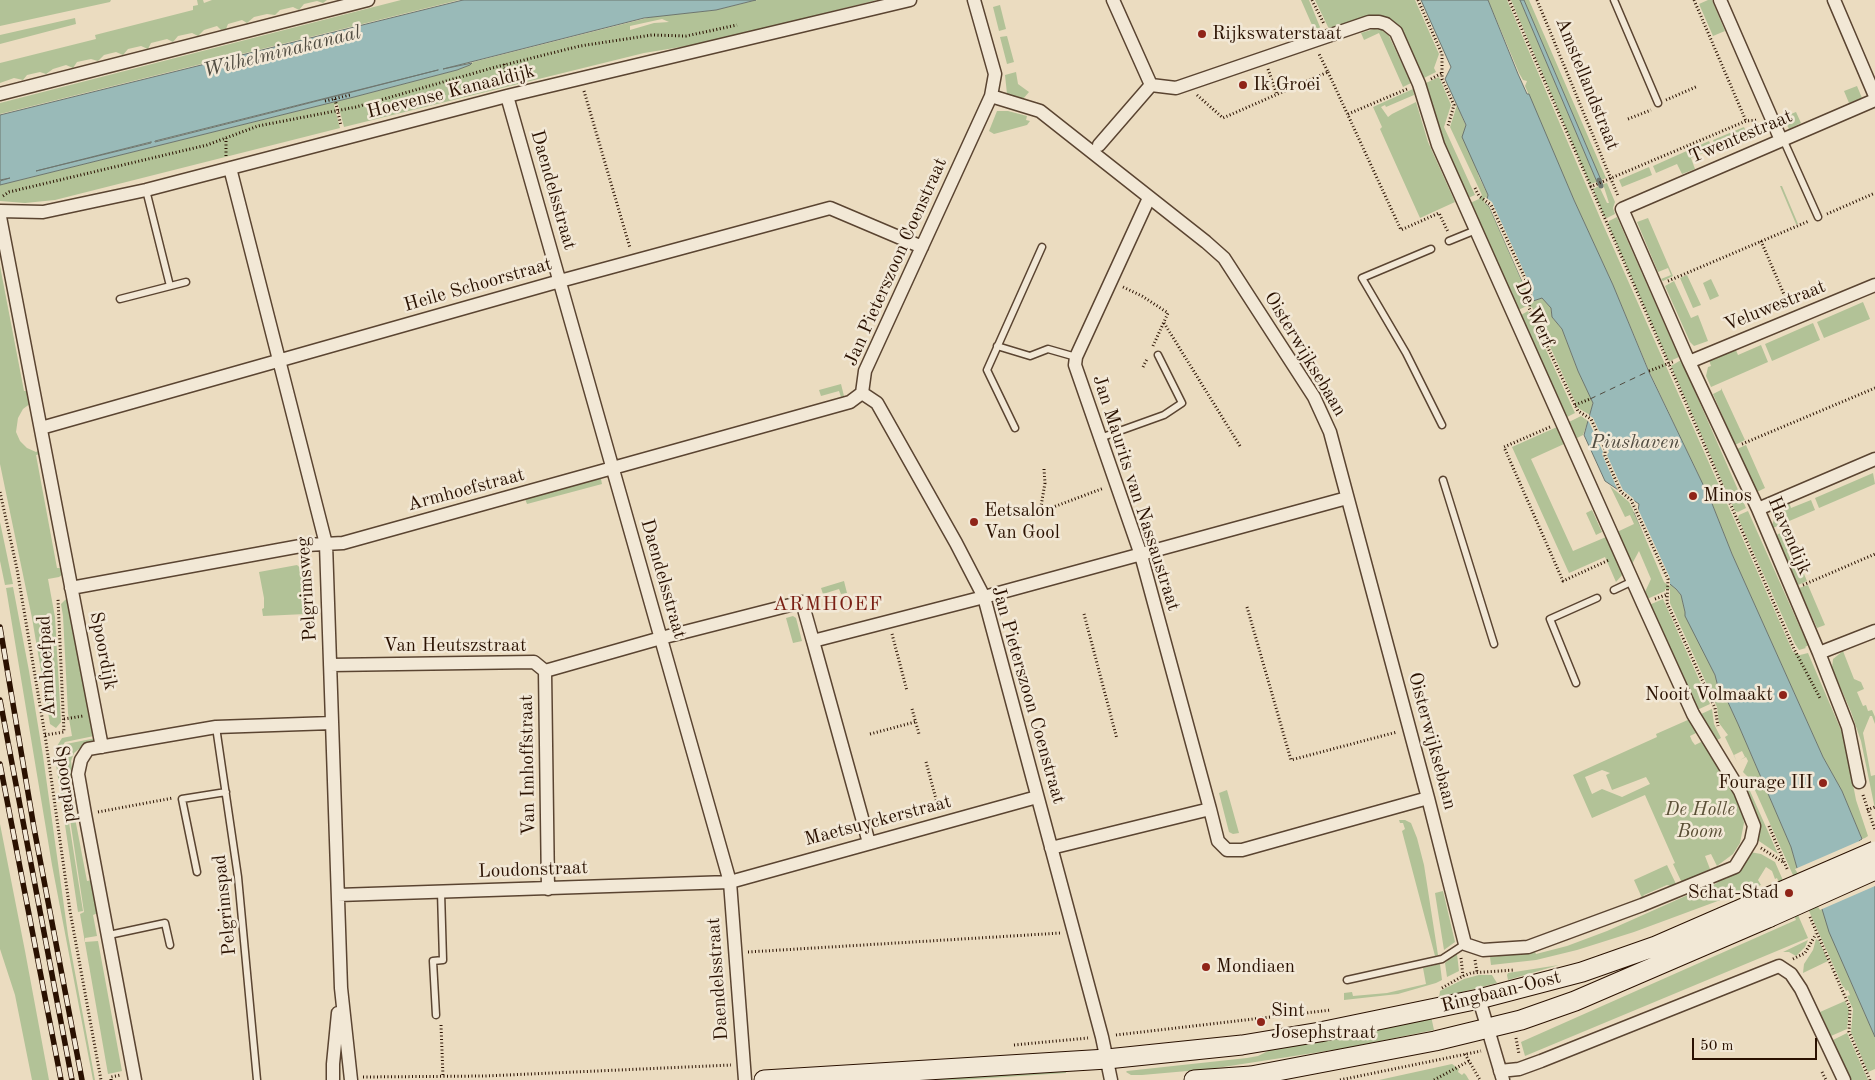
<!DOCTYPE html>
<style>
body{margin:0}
#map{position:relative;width:1875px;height:1080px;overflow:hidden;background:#ebdcc0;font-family:"Old Standard TT",serif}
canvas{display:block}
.scale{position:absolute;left:1692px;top:1038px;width:125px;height:22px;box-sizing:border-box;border:2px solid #2a1101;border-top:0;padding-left:6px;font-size:15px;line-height:18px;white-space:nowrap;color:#2a1101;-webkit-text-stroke:4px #f2e8d6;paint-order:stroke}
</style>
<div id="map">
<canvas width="1875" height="1080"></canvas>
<div class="scale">50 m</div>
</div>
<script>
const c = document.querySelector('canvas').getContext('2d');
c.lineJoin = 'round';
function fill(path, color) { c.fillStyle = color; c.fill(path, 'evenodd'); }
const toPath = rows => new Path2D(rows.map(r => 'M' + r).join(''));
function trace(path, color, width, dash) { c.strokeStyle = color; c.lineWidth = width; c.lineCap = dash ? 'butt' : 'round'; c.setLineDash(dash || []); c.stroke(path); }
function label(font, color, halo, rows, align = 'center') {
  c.font = font + ' "Old Standard TT",serif'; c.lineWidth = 5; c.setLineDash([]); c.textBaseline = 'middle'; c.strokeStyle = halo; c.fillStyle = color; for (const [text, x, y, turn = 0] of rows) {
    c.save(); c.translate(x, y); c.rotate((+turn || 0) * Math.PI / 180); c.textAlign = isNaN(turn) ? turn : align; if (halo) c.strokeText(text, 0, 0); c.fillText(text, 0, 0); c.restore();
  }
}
const green = toPath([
 [0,0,111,0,110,2,0,26],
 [197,0,203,0,204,3,212,0,327,0,323,3,317,1,304,4,299,10,293,7,280,10,275,15,267,14,254,17,247,23,242,20,228,24,226,29,221,30,217,26,204,30,198,36,192,33,178,36,173,42,167,39,151,43,148,49,141,46,128,49,123,55,116,52,104,55,98,61,91,59,77,62,73,68,66,65,53,69,46,74,40,72,27,75,23,80,14,78,0,83,0,63,96,39,95,35,193,10,193,6,198,5],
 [401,0,459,0,0,114,0,103],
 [757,0,877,0,705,43,644,53,344,127,338,104,334,105,340,128,55,200,25,203,0,201,0,185,354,97,457,70,470,65,473,62,655,16,716,10],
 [662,19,669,22,654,23,630,30,630,26],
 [1301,0,1309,0,1322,32,1316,34],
 [1315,0,1415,0,1439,54,1434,68,1436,72,1424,78,1403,31,1392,20,1383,16,1373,16,1329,29],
 [1488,0,1507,0,1601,220,1793,652,1800,655,1808,653,1844,737,1856,800,1868,836,1865,838,1862,839,1842,791,1823,757,1732,554,1711,501,1649,371,1613,285,1574,200,1525,86,1527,81,1523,80,1519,73],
 [1511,0,1520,0,1597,182,1590,184],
 [1524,0,1529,0,1606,178,1601,180],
 [1708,0,1712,0,1725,31,1713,36,1699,4],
 [1000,5,1006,29,999,31,993,7],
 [75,18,76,24,0,44,0,35],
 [1374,29,1382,30,1389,36,1411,83,1403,87,1379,33,1364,40,1361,33],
 [1007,36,1014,62,1007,64,1000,37],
 [1016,72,1018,84,1029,92,1023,99,1007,94,1005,75],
 [1439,77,1451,105,1444,127,1475,195,1468,198,1440,135,1426,83],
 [1857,86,1862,98,1849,103,1844,91],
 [1413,89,1414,95,1386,107,1385,105,1381,107,1388,117,1392,114,1416,102,1428,142,1455,202,1420,218,1380,129,1382,127,1373,107],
 [1457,105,1466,126,1464,132,1479,177,1488,195,1486,204,1489,206,1527,292,1527,300,1533,301,1542,298,1551,308,1552,317,1562,329,1578,371,1593,402,1590,415,1578,408,1532,307,1527,306,1518,310,1470,203,1479,199,1482,195,1450,127],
 [997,111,1008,111,1027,116,1026,120,1030,121,1027,125,994,134,989,131],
 [1796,112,1801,123,1789,129,1783,117],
 [1744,127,1747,134,1716,148,1713,140],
 [1709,141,1713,149,1691,158,1695,169,1682,174,1677,164,1656,173,1653,166],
 [1649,167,1652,175,1622,187,1619,180],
 [1607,183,1615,202,1613,208,1615,214,1607,218,1604,216,1593,189,1599,186,1607,203,1609,203,1603,184],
 [1780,186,1782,186,1798,224,1796,224],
 [1617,217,1679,357,1670,361,1668,360,1608,224,1609,221],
 [1648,218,1673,276,1663,281,1661,279,1671,275,1668,268,1658,272,1637,222],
 [0,266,24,391,29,391,31,403,23,409,18,418,16,432,20,441,27,448,36,452,40,450,41,454,36,455,57,568,62,568,63,574,59,577,48,579,55,617,61,722,56,728,50,724,32,618,0,464],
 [1687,275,1701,305,1693,308,1680,278],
 [1711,279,1719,296,1710,300,1703,283],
 [1674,281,1691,318,1698,315,1708,341,1694,346,1690,342,1665,286],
 [1863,302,1870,319,1824,338,1817,322],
 [1528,311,1575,413,1567,417,1521,315],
 [1813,323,1820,340,1772,361,1765,344],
 [1761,345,1768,362,1711,387,1706,376,1708,367,1711,366,1709,360,1735,348,1738,355],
 [1681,360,1746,508,1738,512,1735,511,1671,366],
 [841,384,844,396,841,397,839,391,821,396,819,390],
 [1721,388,1745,440,1735,445,1713,394,1721,390],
 [1581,416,1588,421,1583,435,1577,438,1569,422],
 [1557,427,1564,444,1531,459,1573,551,1606,537,1623,574,1616,582,1605,557,1569,573,1512,447],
 [1746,445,1765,488,1757,492,1737,449],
 [1873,473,1875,484,1819,508,1815,498],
 [597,479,601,479,602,484,527,504,525,499],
 [1610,486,1629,502,1670,583,1681,595,1685,612,1715,675,1718,687,1726,698,1738,724,1791,847,1797,868,1822,909,1838,952,1875,1037,1875,1069,1868,1072,1851,1032,1853,1009,1847,996,1850,995,1848,990,1846,991,1844,987,1843,987,1750,779,1743,772,1748,761,1746,757,1740,760,1745,757,1742,751,1734,755,1737,762,1725,737,1728,735,1719,723,1717,707,1670,603,1670,589,1665,589,1665,591,1647,599,1645,592,1651,579,1639,551,1632,564,1617,532,1634,524,1630,515,1625,517],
 [1811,500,1815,510,1773,528,1772,525,1776,514,1774,508,1789,502,1791,508],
 [1592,510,1602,532,1596,535,1586,513],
 [1748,511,1806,641,1809,645,1805,647,1806,648,1799,650,1795,644,1738,518,1739,515],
 [0,522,13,584,5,585,0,561],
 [1783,529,1785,529,1807,581,1798,585,1776,535,1783,532],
 [297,565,305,572,306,614,263,616,262,609,264,608,264,598,259,572],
 [844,581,847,593,841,594,839,589,823,594,821,588],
 [1808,585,1825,625,1817,628,1799,588],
 [13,587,29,671,43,756,68,935,95,1080,93,1080,52,865,6,588],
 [67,598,94,736,65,742,58,753,83,911,78,912,54,751,62,738,72,736,68,713,63,616,61,604],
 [1663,599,1710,704,1697,710,1649,605],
 [793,616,796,618,802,641,793,643,786,618],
 [1843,651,1854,679,1861,682,1864,689,1857,692,1863,706,1866,705,1868,711,1872,710,1875,717,1875,724,1872,716,1870,716,1863,733,1871,776,1875,775,1875,809,1861,741,1851,712,1832,668,1833,659],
 [1712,709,1714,724,1721,738,1715,741,1699,715],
 [1690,719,1698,732,1690,736,1692,741,1695,745,1703,741,1740,804,1744,823,1740,843,1733,854,1717,866,1711,854,1705,856,1710,869,1682,883,1673,864,1675,863,1645,795,1592,818,1573,775,1657,737,1656,734],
 [1602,770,1610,773,1606,775,1612,790,1646,777,1650,784,1622,797,1602,789,1592,794,1585,777],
 [96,738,97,741,85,744,74,753,71,761,73,775,67,776,87,881,92,880,98,913,93,915,97,936,85,938,85,942,98,941,122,1071,108,1074,80,914,84,912,60,753,66,744],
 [1740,778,1746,782,1778,854,1756,839,1739,782],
 [1227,790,1239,833,1233,834,1229,832,1219,793],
 [1399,820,1405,820,1411,823,1417,838,1424,865,1438,955,1435,956,1402,831,1405,829,1403,823,1400,823],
 [0,824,25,951,49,1080,32,1080,15,995,0,949],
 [1750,852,1761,854,1775,862,1808,938,1525,1056,1521,1042,1796,920,1777,878,1775,879,1772,871,1766,867,1758,880,1761,885,1634,932,1577,950,1536,960,1491,965,1490,957,1535,952,1536,954,1567,946,1607,931,1690,894,1696,894,1717,883,1720,876,1726,879,1745,863,1745,856],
 [1667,865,1677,886,1675,887,1667,885,1644,895,1642,898,1634,880],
 [1443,891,1455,942,1444,950,1435,893],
 [1816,939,1819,941,1828,961,1803,973,1804,964,1813,950],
 [1808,940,1805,947,1796,956,1789,952,1783,952],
 [1455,954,1457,954,1459,971,1447,977,1445,963],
 [1440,964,1442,980,1436,983,1398,994,1344,1000,1344,993,1352,992,1353,996,1387,993,1426,984,1423,968],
 [1559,965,1508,980,1507,975,1508,973],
 [1479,975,1492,975,1497,983,1439,998,1440,991,1464,979],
 [1845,1001,1849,1010,1847,1029,1831,1036,1820,1012],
 [1431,1016,1434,1030,1346,1048,1210,1069,1142,1075,1131,1075,1126,1072,1127,1071,1247,1058,1258,1056,1274,1048],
 [1847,1033,1868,1080,1851,1080,1833,1040],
 [1452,1064,1459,1069,1458,1072,1462,1075,1464,1073,1466,1075,1469,1080,1379,1080],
 [1065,1067,1066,1073,959,1080,875,1080]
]);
const water = toPath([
 [463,0,756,0,716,10,644,18,443,69,472,63,470,65,457,70,354,97,0,185,0,181,10,178,0,180,0,115,463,0],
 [438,70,274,112,155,142,155,141,438,70],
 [151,142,151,143,36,171,151,142],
 [1421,0,1488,0,1518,74,1527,94,1529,94,1574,200,1613,285,1649,372,1711,501,1732,554,1823,757,1842,791,1862,839,1859,841,1875,878,1875,1037,1829,932,1822,909,1797,868,1791,847,1738,724,1726,698,1718,687,1715,675,1685,616,1685,612,1681,595,1676,589,1665,580,1634,512,1638,511,1639,504,1605,481,1584,435,1593,403,1578,371,1562,329,1552,317,1551,308,1542,298,1533,301,1527,300,1527,292,1489,206,1486,204,1488,195,1462,137,1466,125,1445,79,1451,67,1421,0],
 [1520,0,1524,0,1601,180,1597,182,1520,0]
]);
const pier = toPath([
 [1485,197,1492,202,1533,291,1531,304,1526,303,1527,292,1489,206,1484,202],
 [1587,414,1593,418,1609,452,1607,455,1623,490,1633,498,1670,578,1670,587,1664,582,1634,512,1633,509,1636,509,1636,505,1619,493,1602,454,1603,452,1589,422,1586,419],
 [1864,839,1862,842,1875,872,1875,886,1820,910,1795,869]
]);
const stream = toPath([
 [1599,180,1601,186]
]);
const ferry = toPath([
 [1590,399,1649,371]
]);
const path = toPath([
 [1312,0,1324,24],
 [1418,0,1442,54,1442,79,1454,105,1448,126],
 [1509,0,1794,649,1820,698],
 [1537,0,1618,196],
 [1694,0,1746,121],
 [504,64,508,82],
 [1268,69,1277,95],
 [1328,72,1401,230,1439,213,1448,232],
 [1431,79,1442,73],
 [584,91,630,248],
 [1197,95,1223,118,1328,72,1319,54],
 [335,99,341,126],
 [1666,100,1698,86],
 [325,101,350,95],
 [1348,114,1407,89],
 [1628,119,1651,110],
 [226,156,226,138],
 [1590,187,1746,121,1758,120],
 [1475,188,1479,196,1491,205,1531,291,1529,308,1575,405,1578,411,1591,419,1605,449,1605,456,1621,492,1631,500,1668,579,1667,603,1715,708,1718,726],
 [3,196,9,192,207,145,258,126,356,107,492,68,580,46,652,35,686,36,737,25],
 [1827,214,1875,193],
 [1761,241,1789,306],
 [1668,281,1809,221],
 [1123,287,1142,296,1168,313,1153,346],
 [1164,323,1240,446],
 [1143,367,1147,359],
 [1649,371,1675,361],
 [1575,405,1590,399],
 [1550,427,1504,447,1563,581,1609,560],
 [1742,444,1875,388],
 [1044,469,1045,483,1040,512,1104,488],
 [0,492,17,569,45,735,70,911,101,1080],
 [1803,585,1875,554],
 [1655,599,1668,594],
 [1247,607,1291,760,1397,732],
 [1084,614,1117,739],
 [892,634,907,691],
 [912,709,919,734],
 [64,719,83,716],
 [870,734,915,722],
 [45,735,64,732,58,599],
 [926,762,939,810],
 [1863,795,1875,830],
 [1867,810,1875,807],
 [98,812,173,798],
 [1769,826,1788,871],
 [1761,848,1783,862],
 [1810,917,1850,1008,1849,1032,1870,1080],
 [748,952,1061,933],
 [1461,958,1463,976],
 [1793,959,1805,953,1816,934],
 [1475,960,1477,972],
 [1442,988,1463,976,1471,973,1514,970],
 [441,1025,443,1077],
 [1116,1035,1331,1010],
 [1516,1038,1519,1054],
 [1014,1045,1088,1038],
 [1465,1054,1480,1080],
 [1822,1072,1826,1080],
 [363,1077,485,1076,731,1065],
 [111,1080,111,1077,121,1075],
 [1340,1080,1481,1051],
 [1434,1080,1469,1061]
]);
const service = toPath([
 [1614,0,1658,103],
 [1783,139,1818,217],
 [146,190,170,286],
 [1449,241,1476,230],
 [1431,249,1362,278,1406,353,1442,425],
 [120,299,186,282],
 [997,346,1030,356,1048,349,1076,357],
 [1015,428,987,370,1042,247],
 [1100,438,1164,415,1182,403,1158,355],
 [1443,480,1494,644],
 [1614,590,1633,581],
 [1576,683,1550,619,1597,598],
 [216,727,238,877,257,1080],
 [197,872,182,799,226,792],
 [109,935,165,923,170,945],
 [1347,980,1442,959,1465,944],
 [436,1015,433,961,443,960,441,892]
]);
const minor = toPath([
 [974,0,995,74,991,96,865,371,862,393,877,403,956,543,984,597,1102,1037,1111,1080],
 [1720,0,1781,140],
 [1834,0,1875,96],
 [0,94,368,0],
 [507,96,730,882,745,1080],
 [991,96,1040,111,1206,242,1224,258,1314,397,1330,432,1428,798,1465,944,1483,950,1528,947,1642,905,1735,867,1751,841,1754,826,1740,791,1693,714,1643,604,1438,145,1419,84,1396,32,1386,24,1379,22,1369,22,1176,88,1151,85],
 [1099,145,1151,85,1113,0],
 [230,168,326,544,341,988,351,1080],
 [1149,198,1076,357,1075,365,1141,555,1210,809],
 [0,211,43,212,146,190,507,96,910,0],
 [0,217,102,747],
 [1689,362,1875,285],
 [41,428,560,281,830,208,922,247],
 [1758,509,1875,459],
 [71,588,306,545,343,543,850,402,862,393],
 [813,641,869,843],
 [1819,653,1875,631],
 [330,665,534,662,545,671],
 [545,671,661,638,802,602,813,641,984,597,1347,498],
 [545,671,548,889],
 [1859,782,1848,727,1819,653,1758,509,1689,362,1622,209,1875,100],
 [1051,848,1210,809,1218,841,1227,850,1242,850,1428,798],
 [338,895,730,882,1037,797],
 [1479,999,1503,1080],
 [1500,1071,1519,1069,1541,1061,1779,966,1791,974,1801,989,1844,1080],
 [135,1080,85,814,78,774,81,760,88,749,216,727,332,723],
 [333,1080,333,1064,338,1013]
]);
const secondary = toPath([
 [764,1080,1107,1059,1242,1045,1320,1032,1479,999,1582,972,1656,946,1764,899],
 [1194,1080,1251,1076,1435,1041,1521,1020,1575,1001,1770,917]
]);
const rail = toPath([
 [0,627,34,828,82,1080],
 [0,700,72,1080],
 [0,764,61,1080]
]);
const secondaryBridge = toPath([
 [1764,899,1875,851],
 [1770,917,1875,870]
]);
const markers = [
 [1202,34,5,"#8f2418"],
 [1243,85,5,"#8f2418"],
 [1693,496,5,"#8f2418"],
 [974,522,5,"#8f2418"],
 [1783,695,5,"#8f2418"],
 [1823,783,5,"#8f2418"],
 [1789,893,5,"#8f2418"],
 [1206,967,5,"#8f2418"],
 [1261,1022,5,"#8f2418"]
];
const poiNames = [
 ["Rijkswaterstaat",1212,34],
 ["Ik Groei",1253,85],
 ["Minos",1703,496],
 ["Eetsalon",984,511],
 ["Van Gool",984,533],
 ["Nooit Volmaakt",1773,695,"right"],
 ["Fourage III",1813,783,"right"],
 ["Schat-Stad",1779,893,"right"],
 ["Mondiaen",1216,967],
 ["Sint",1271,1011],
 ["Josephstraat",1271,1033]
];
const streetNames = [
 ["Amstellandstraat",1587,84,68],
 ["Hoevense Kanaaldijk",451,92,-14],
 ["Twentestraat",1741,137,-23],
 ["Daendelsstraat",553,190,74],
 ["Jan Pieterszoon Coenstraat",896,262,-66],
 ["Heile Schoorstraat",478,285,-16],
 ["Veluwestraat",1775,306,-22],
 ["De Werf",1534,314,66],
 ["Oisterwijksebaan",1305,354,59],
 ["Armhoefstraat",466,490,-15],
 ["Jan Maurits van Nassaustraat",1136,493,72],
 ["Havendijk",1789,536,67],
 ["Daendelsstraat",663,579,74],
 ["Pelgrimsweg",307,589,-94],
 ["Van Heutszstraat",455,646],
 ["Spoordijk",103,651,79],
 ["Armhoefpad",47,666,-93],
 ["Jan Pieterszoon Coenstraat",1028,695,74],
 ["Oisterwijksebaan",1432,741,75],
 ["Van Imhoffstraat",528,765,-91],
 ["Spoorpad",66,784,82],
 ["Maetsuyckerstraat",878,821,-15],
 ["Loudonstraat",533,870,-2],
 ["Pelgrimspad",225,905,-96],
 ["Daendelsstraat",718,979,-94],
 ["Ringbaan-Oost",1501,992,-14]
];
const parkNames = [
 ["De Holle",1700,810],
 ["Boom",1700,832]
];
const waterNames = [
 ["Wilhelminakanaal",282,52,-14],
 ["Piushaven",1635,443]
];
const neighbourhoodNames = [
 ["ARMHOEF",828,605]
];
fill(green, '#b2c297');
fill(water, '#99bab8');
trace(water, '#6d766f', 1);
fill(pier, '#ebdcc0');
trace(stream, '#6d766f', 5);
trace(ferry, '#514c41', 1, [6, 5]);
trace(service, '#5a4431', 9);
trace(minor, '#5a4431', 15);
trace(secondary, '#2a1101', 21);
trace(path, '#2a1101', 3, [1, 2.5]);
trace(service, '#f2e8d6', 6);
trace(minor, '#f2e8d6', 12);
trace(secondary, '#f2e8d6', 19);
trace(rail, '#2a1101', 5.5);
trace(rail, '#f2e8d6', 4, [11]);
trace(secondaryBridge, '#2a1101', 21, []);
trace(secondaryBridge, '#f2e8d6', 19);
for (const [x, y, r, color] of markers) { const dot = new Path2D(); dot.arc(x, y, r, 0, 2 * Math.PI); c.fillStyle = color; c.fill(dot); trace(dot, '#f2e8d6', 2); }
label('19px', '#2a1101', '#f2e8d6', poiNames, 'left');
label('19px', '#2a1101', '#f2e8d6', streetNames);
label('italic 19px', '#5a4f36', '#f2e8d6', parkNames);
label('italic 20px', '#514c41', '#f2e8d6', waterNames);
c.letterSpacing = '1px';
label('20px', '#7a1f14', '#f2e8d6', neighbourhoodNames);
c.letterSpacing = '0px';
</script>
